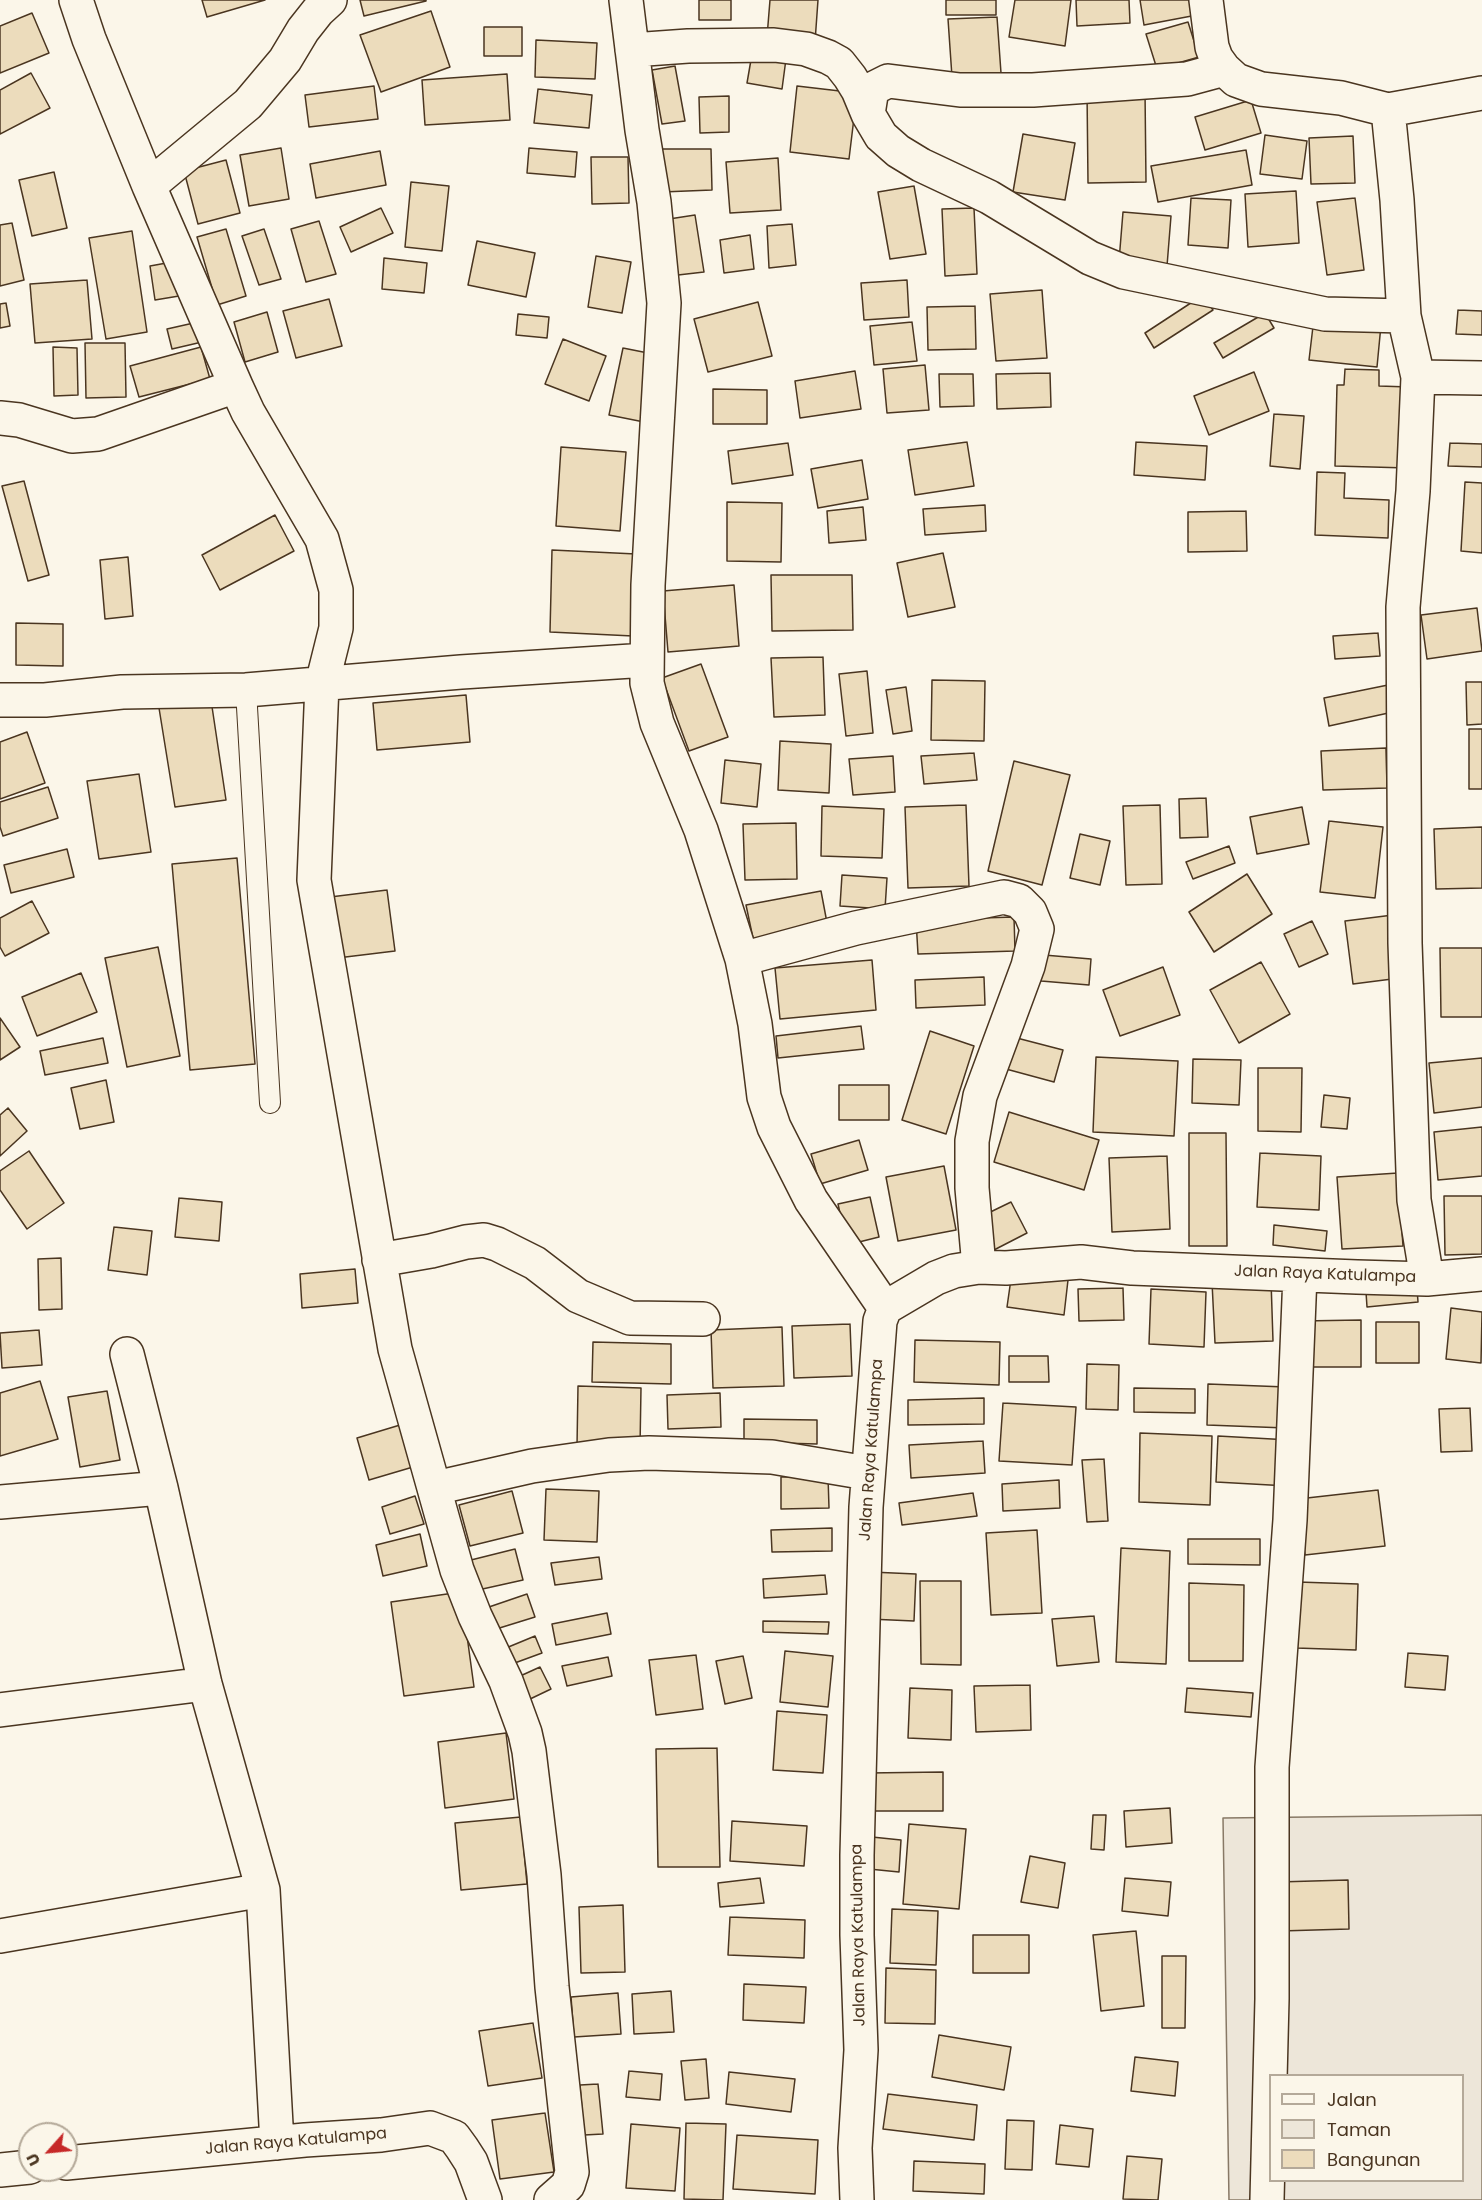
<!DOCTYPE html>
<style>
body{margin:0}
#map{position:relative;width:1482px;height:2200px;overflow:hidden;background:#fbf6e9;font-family:Poppins,sans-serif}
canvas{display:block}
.legend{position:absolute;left:1269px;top:2074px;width:195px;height:108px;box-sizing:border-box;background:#fbf6e9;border:2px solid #b4a999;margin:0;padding:8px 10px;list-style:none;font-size:18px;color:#4a3520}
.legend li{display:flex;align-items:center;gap:12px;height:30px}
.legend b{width:30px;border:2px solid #b4a999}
.north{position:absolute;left:18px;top:2122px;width:60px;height:60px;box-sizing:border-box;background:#fbf6e9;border:2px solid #b4a999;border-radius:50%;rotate:243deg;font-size:16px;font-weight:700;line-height:24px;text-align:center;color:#4a3520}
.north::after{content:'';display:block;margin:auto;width:21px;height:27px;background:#c62828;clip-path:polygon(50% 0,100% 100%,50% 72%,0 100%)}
</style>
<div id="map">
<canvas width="1482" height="2200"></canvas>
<ul class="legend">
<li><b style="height:8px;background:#fbf6e9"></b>Jalan</li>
<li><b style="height:16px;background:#ede6d9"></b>Taman</li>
<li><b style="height:16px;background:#ecdcbc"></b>Bangunan</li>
</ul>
<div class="north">U</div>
</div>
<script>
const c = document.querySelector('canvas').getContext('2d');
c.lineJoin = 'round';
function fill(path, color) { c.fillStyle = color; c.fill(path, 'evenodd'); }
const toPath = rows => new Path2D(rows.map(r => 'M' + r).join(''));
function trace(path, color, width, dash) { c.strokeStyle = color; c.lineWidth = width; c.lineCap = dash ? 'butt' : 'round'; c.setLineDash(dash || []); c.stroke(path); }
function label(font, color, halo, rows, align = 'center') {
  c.font = font + ' Poppins,sans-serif'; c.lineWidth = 4.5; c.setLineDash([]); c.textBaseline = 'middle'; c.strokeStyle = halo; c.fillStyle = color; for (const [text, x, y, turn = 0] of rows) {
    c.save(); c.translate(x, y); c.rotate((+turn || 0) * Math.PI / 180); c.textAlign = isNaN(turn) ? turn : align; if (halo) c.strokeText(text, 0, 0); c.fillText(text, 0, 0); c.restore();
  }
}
const green = toPath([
 [1482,1815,1482,2200,1229,2200,1223,1818,1482,1815],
 [1270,2076,1462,2076,1462,2180,1270,2180,1270,2076]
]);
const building = toPath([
 [202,0,265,0,207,17,202,0],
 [360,0,426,0,426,1,364,16,360,0],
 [699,0,731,0,731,20,699,20,699,0],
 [770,0,818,0,815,42,767,37,770,0],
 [946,0,996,0,996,15,946,15,946,0],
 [1015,0,1071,0,1065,46,1009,37,1015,0],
 [1076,0,1129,0,1130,23,1077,26,1076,0],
 [1140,0,1194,0,1197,15,1144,25,1140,0],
 [431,11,450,67,381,92,360,35,431,11],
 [32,13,49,53,0,73,0,26,32,13],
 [997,17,1001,73,952,77,948,19,997,17],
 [1188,22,1199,57,1157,69,1146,34,1188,22],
 [484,27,522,27,522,56,484,56,484,27],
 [536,40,597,43,595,79,535,77,536,40],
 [752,54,786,59,782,89,747,83,752,54],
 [675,66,685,121,662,124,652,70,675,66],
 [31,73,50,108,0,134,0,90,31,73],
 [507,74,510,120,425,125,422,80,507,74],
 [374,86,378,119,309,127,305,95,374,86],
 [797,86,857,93,849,159,790,152,797,86],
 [538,89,592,95,589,128,534,123,538,89],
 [1087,91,1145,91,1146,182,1088,183,1087,91],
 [729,96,729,132,700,133,699,97,729,96],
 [1251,100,1261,133,1205,150,1195,117,1251,100],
 [1023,134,1075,143,1065,200,1013,192,1023,134],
 [1265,135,1307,141,1302,179,1260,174,1265,135],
 [1353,136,1355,183,1311,184,1309,138,1353,136],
 [281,148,289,199,249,206,240,155,281,148],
 [529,148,577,152,575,177,527,173,529,148],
 [662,149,711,149,712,190,662,192,662,149],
 [1246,150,1252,185,1158,202,1151,166,1246,150],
 [380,151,386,185,316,198,310,164,380,151],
 [591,157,628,157,629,203,592,204,591,157],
 [778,158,781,210,730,213,726,162,778,158],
 [226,160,240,213,198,224,184,171,226,160],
 [54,172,67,228,32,236,19,180,54,172],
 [411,182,449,186,442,251,405,247,411,182],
 [914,186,926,254,890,259,878,192,914,186],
 [1296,191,1299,243,1248,247,1245,194,1296,191],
 [1191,198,1231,200,1228,248,1188,245,1191,198],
 [1355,198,1364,270,1327,275,1317,202,1355,198],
 [381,208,393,233,351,252,340,227,381,208],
 [974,208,977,274,945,276,942,209,974,208],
 [1123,212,1171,216,1167,266,1119,261,1123,212],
 [695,215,704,272,678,275,669,219,695,215],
 [319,221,336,274,306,282,291,229,319,221],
 [12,223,24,280,0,286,0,225,12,223],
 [792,224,796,265,769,268,767,226,792,224],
 [226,229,246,296,217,305,197,237,226,229],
 [264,229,281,279,259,285,242,236,264,229],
 [132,231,147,332,106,339,89,238,132,231],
 [750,235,754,269,724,273,720,240,750,235],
 [477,241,535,253,526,297,468,285,477,241],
 [596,256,631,262,622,313,588,307,596,256],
 [384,258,427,263,424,293,382,289,384,258],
 [172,262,179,296,155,300,150,266,172,262],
 [87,280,92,339,35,343,30,284,87,280],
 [907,280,909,317,864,320,861,283,907,280],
 [1042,290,1047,358,996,361,990,294,1042,290],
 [1203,295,1213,310,1154,348,1145,333,1203,295],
 [329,299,342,346,296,358,283,311,329,299],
 [758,302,772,356,708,372,694,319,758,302],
 [6,303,10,326,0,328,0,304,6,303],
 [975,306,976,349,928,350,927,307,975,306],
 [1458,310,1482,311,1482,335,1456,334,1458,310],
 [267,312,278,352,245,362,234,322,267,312],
 [1265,313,1274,328,1223,358,1214,343,1265,313],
 [518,314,549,317,547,338,516,335,518,314],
 [1314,318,1381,325,1377,367,1309,360,1314,318],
 [198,322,202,342,172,349,167,329,198,322],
 [912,322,917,361,874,365,870,326,912,322],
 [563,339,606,356,589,401,545,384,563,339],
 [85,343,125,343,126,397,86,398,85,343],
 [53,347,77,348,78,395,54,396,53,347],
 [201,347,210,379,139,397,130,366,201,347],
 [623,348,658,355,644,422,609,415,623,348],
 [925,365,929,410,887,413,883,369,925,365],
 [1345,369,1379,370,1379,386,1409,387,1408,468,1335,466,1337,385,1344,385,1345,369],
 [855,371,861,409,800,418,795,381,855,371],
 [1254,372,1269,411,1209,435,1194,396,1254,372],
 [1050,373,1051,407,997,409,996,374,1050,373],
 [939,374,973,374,974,406,940,407,939,374],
 [713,389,767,390,767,424,713,424,713,389],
 [1274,414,1304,416,1300,469,1270,466,1274,414],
 [967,442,974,486,915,495,908,450,967,442],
 [1136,442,1207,446,1205,480,1134,475,1136,442],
 [788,443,793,475,732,484,728,451,788,443],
 [1450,443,1482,444,1482,467,1448,466,1450,443],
 [561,447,626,452,620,531,556,526,561,447],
 [862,460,868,499,818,508,811,469,862,460],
 [1317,472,1345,473,1344,498,1389,500,1388,538,1315,535,1317,472],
 [24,481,49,575,28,581,2,486,24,481],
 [1465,482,1482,483,1482,553,1461,551,1465,482],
 [727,502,782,503,781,562,727,561,727,502],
 [985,505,986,531,925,535,923,509,985,505],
 [863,507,866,540,829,543,827,511,863,507],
 [1246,511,1247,551,1188,552,1188,512,1246,511],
 [275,515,294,551,220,590,202,555,275,515],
 [552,550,636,554,633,636,550,632,552,550],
 [943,553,955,607,908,617,897,563,943,553],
 [128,557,133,616,105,619,100,560,128,557],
 [771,575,852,575,853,630,772,631,771,575],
 [734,585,739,646,668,652,663,591,734,585],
 [1477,608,1482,651,1427,659,1421,615,1477,608],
 [16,623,63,624,63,666,16,665,16,623],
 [1378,633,1380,656,1335,659,1333,636,1378,633],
 [823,657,825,715,774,717,771,658,823,657],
 [701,664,728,737,689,751,662,678,701,664],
 [867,671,873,733,846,736,839,674,867,671],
 [932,680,985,681,984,741,931,740,932,680],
 [1466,682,1482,682,1482,724,1467,725,1466,682],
 [1388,685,1393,712,1329,726,1324,698,1388,685],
 [906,687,912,731,893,734,886,690,906,687],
 [466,695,470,742,377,750,373,703,466,695],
 [211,700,226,800,175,807,159,708,211,700],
 [1469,729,1482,729,1482,789,1469,789,1469,729],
 [27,732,45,783,0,799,0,742,27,732],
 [780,741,831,744,829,793,778,790,780,741],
 [1386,748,1387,788,1323,790,1321,751,1386,748],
 [974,753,977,780,924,784,921,756,974,753],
 [893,756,895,792,853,795,849,759,893,756],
 [725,760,761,764,757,807,721,803,725,760],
 [1014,761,1070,775,1042,885,988,871,1014,761],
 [139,774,151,852,99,859,87,781,139,774],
 [48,787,58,818,3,836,0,827,0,802,48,787],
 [1206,798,1208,837,1180,838,1179,799,1206,798],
 [966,805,969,886,908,888,905,807,966,805],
 [1160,805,1162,884,1126,885,1123,806,1160,805],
 [822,806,884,809,882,858,821,856,822,806],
 [1302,807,1309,844,1257,854,1250,817,1302,807],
 [1329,821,1383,827,1375,898,1320,892,1329,821],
 [796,823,797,879,745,880,743,824,796,823],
 [1482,827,1482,888,1436,889,1434,829,1482,827],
 [1080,834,1110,841,1100,885,1070,878,1080,834],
 [1229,846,1235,863,1193,879,1186,862,1229,846],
 [67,849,74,877,11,893,4,865,67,849],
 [237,858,255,1064,190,1070,172,864,237,858],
 [1247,874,1272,914,1214,952,1189,912,1247,874],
 [842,875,887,878,885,909,840,906,842,875],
 [387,890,395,951,329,959,322,898,387,890],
 [821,891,828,928,754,943,746,905,821,891],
 [32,901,49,933,5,956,0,947,0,918,32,901],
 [1393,915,1400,978,1353,984,1345,921,1393,915],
 [1014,917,1015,951,918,954,916,920,1014,917],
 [1312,921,1328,954,1299,967,1284,934,1312,921],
 [158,947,180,1056,127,1067,105,958,158,947],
 [1440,948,1482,948,1482,1017,1441,1017,1440,948],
 [1044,955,1091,959,1089,985,1041,981,1044,955],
 [872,960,876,1010,780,1019,775,968,872,960],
 [1261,962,1290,1014,1239,1043,1210,990,1261,962],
 [1163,967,1180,1015,1120,1036,1103,990,1163,967],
 [81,973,97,1012,37,1036,22,997,81,973],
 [984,977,985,1005,916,1008,915,980,984,977],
 [0,1018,20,1047,0,1060,0,1018],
 [861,1026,864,1049,778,1058,776,1036,861,1026],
 [930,1031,974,1046,946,1134,902,1120,930,1031],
 [1013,1037,1063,1050,1054,1082,1006,1069,1013,1037],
 [103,1038,108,1063,45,1075,40,1051,103,1038],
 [1096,1057,1178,1061,1174,1136,1093,1132,1096,1057],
 [1482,1058,1482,1107,1434,1113,1429,1063,1482,1058],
 [1193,1059,1241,1060,1239,1105,1192,1103,1193,1059],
 [1258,1068,1302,1068,1301,1132,1258,1131,1258,1068],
 [106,1080,114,1122,80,1129,71,1088,106,1080],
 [839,1085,889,1085,889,1120,839,1120,839,1085],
 [1324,1095,1350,1098,1347,1129,1321,1127,1324,1095],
 [8,1108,27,1131,0,1156,0,1115,8,1108],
 [1009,1112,1099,1140,1084,1190,994,1162,1009,1112],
 [1482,1127,1482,1176,1438,1180,1434,1132,1482,1127],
 [1189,1133,1226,1133,1227,1246,1189,1246,1189,1133],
 [859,1140,868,1170,820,1184,811,1154,859,1140],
 [29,1151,64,1203,27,1229,0,1190,0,1171,29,1151],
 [1260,1153,1321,1156,1319,1210,1257,1207,1260,1153],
 [1167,1156,1170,1229,1112,1232,1109,1158,1167,1156],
 [944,1166,956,1230,898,1241,886,1177,944,1166],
 [1398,1173,1403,1246,1342,1249,1337,1177,1398,1173],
 [1444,1196,1482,1196,1482,1254,1445,1255,1444,1196],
 [870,1197,879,1237,847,1245,838,1204,870,1197],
 [179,1198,222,1202,219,1241,175,1237,179,1198],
 [1011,1202,1027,1233,992,1251,976,1219,1011,1202],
 [1274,1225,1327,1231,1325,1251,1273,1245,1274,1225],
 [114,1227,152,1231,147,1275,108,1270,114,1227],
 [61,1258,62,1309,39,1310,38,1259,61,1258],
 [355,1269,358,1303,302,1308,300,1274,355,1269],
 [1012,1272,1068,1280,1064,1315,1007,1307,1012,1272],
 [1271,1280,1273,1341,1215,1343,1212,1282,1271,1280],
 [1123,1288,1124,1320,1079,1321,1078,1289,1123,1288],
 [1417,1288,1418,1302,1367,1307,1366,1292,1417,1288],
 [1151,1289,1206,1292,1204,1347,1149,1344,1151,1289],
 [1451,1308,1482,1312,1481,1363,1446,1359,1451,1308],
 [1361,1320,1361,1367,1301,1367,1301,1321,1361,1320],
 [1376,1322,1419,1322,1419,1363,1376,1363,1376,1322],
 [850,1324,852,1376,794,1378,792,1326,850,1324],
 [782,1327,784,1386,713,1388,711,1330,782,1327],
 [39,1330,42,1365,2,1368,0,1333,39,1330],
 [915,1340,1000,1342,999,1385,914,1382,915,1340],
 [593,1342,671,1344,671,1384,592,1382,593,1342],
 [1009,1356,1048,1356,1049,1382,1009,1382,1009,1356],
 [1087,1364,1119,1365,1118,1410,1086,1409,1087,1364],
 [40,1381,58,1439,0,1456,0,1393,40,1381],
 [1208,1384,1286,1387,1286,1428,1207,1425,1208,1384],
 [578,1386,641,1388,640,1447,577,1446,578,1386],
 [1134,1388,1195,1389,1195,1413,1134,1412,1134,1388],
 [107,1391,120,1460,80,1467,68,1397,107,1391],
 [720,1393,721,1427,668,1429,667,1395,720,1393],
 [984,1398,984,1424,908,1425,908,1400,984,1398],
 [1003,1403,1076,1407,1072,1465,999,1461,1003,1403],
 [1470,1408,1472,1451,1441,1452,1439,1409,1470,1408],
 [744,1419,817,1420,817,1444,744,1442,744,1419],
 [400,1425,413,1467,369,1480,357,1438,400,1425],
 [1140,1433,1212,1436,1210,1505,1139,1502,1140,1433],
 [1218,1436,1290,1440,1288,1486,1216,1482,1218,1436],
 [983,1441,985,1473,911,1478,909,1445,983,1441],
 [1104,1459,1108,1521,1087,1522,1082,1460,1104,1459],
 [828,1476,829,1508,781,1509,781,1477,828,1476],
 [1059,1480,1060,1508,1003,1511,1002,1484,1059,1480],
 [546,1489,599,1491,597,1542,544,1540,546,1489],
 [1378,1490,1385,1546,1305,1555,1298,1499,1378,1490],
 [512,1491,523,1533,470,1546,459,1505,512,1491],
 [973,1493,977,1516,902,1525,899,1503,973,1493],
 [415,1496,424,1524,390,1534,382,1507,415,1496],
 [832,1528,832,1551,772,1552,771,1530,832,1528],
 [1037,1530,1042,1613,991,1615,986,1533,1037,1530],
 [420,1534,427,1566,383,1576,376,1545,420,1534],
 [1188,1539,1260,1539,1260,1565,1188,1564,1188,1539],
 [1121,1548,1170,1551,1166,1664,1116,1662,1121,1548],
 [515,1549,523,1580,478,1590,471,1560,515,1549],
 [599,1557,602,1579,555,1585,551,1563,599,1557],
 [871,1572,916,1574,914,1621,869,1619,871,1572],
 [825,1575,827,1594,764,1598,763,1579,825,1575],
 [920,1581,961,1581,961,1665,921,1664,920,1581],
 [1298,1582,1358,1584,1356,1650,1296,1648,1298,1582],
 [1189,1583,1244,1585,1243,1661,1189,1661,1189,1583],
 [461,1592,474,1687,404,1696,391,1602,461,1592],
 [527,1594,535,1617,493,1630,486,1608,527,1594],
 [607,1613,611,1634,556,1645,552,1624,607,1613],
 [1094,1616,1099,1662,1057,1666,1052,1619,1094,1616],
 [763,1621,829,1622,828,1634,763,1632,763,1621],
 [535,1636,542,1653,512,1664,506,1648,535,1636],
 [785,1651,833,1656,828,1707,780,1702,785,1651],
 [1408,1653,1448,1656,1445,1690,1405,1687,1408,1653],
 [696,1655,703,1709,656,1715,649,1660,696,1655],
 [743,1656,752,1698,725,1704,716,1661,743,1656],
 [608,1657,612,1676,567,1686,562,1666,608,1657],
 [540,1667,551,1689,528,1700,518,1677,540,1667],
 [1030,1685,1031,1730,976,1732,974,1686,1030,1685],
 [910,1688,952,1690,951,1740,908,1738,910,1688],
 [1187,1688,1253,1693,1251,1717,1185,1712,1187,1688],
 [777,1711,827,1715,823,1773,773,1770,777,1711],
 [506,1733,514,1799,445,1808,438,1742,506,1733],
 [717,1748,720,1867,658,1867,656,1749,717,1748],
 [943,1772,943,1811,868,1811,867,1773,943,1772],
 [1170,1808,1172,1843,1126,1847,1124,1811,1170,1808],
 [1093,1815,1106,1815,1104,1850,1091,1849,1093,1815],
 [521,1817,527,1884,461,1890,455,1823,521,1817],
 [732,1821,807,1826,804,1866,730,1861,732,1821],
 [909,1824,966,1829,959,1909,903,1904,909,1824],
 [872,1837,901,1840,899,1872,869,1869,872,1837],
 [1030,1856,1065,1863,1058,1908,1021,1902,1030,1856],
 [760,1878,764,1903,720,1907,718,1883,760,1878],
 [1125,1878,1171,1882,1168,1916,1122,1911,1125,1878],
 [1348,1880,1349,1929,1280,1931,1278,1882,1348,1880],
 [623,1905,625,1972,581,1973,579,1907,623,1905],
 [892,1909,938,1911,936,1965,890,1963,892,1909],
 [730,1917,805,1920,804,1958,728,1955,730,1917],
 [1136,1931,1144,2006,1101,2011,1093,1935,1136,1931],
 [973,1935,1029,1935,1029,1973,973,1973,973,1935],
 [1162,1956,1186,1956,1185,2028,1162,2028,1162,1956],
 [886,1968,936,1970,935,2024,885,2023,886,1968],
 [744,1984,806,1987,804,2023,743,2020,744,1984],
 [671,1991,674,2032,634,2034,632,1994,671,1991],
 [618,1993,621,2034,574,2037,571,1997,618,1993],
 [533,2023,542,2078,488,2086,479,2031,533,2023],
 [939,2035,1011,2047,1004,2090,932,2077,939,2035],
 [1135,2057,1178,2062,1175,2096,1131,2091,1135,2057],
 [706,2059,709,2098,685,2100,681,2061,706,2059],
 [629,2071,662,2074,660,2100,626,2097,629,2071],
 [729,2072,795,2079,791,2112,726,2104,729,2072],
 [598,2084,603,2134,584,2135,580,2085,598,2084],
 [888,2094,977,2105,974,2140,883,2129,888,2094],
 [545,2113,554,2172,500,2179,492,2120,545,2113],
 [1007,2120,1034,2121,1032,2170,1005,2169,1007,2120],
 [686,2123,726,2124,723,2200,684,2199,686,2123],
 [631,2124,680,2128,675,2191,626,2188,631,2124],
 [1060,2125,1093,2129,1089,2167,1056,2164,1060,2125],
 [737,2135,818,2140,815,2194,733,2189,737,2135],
 [1127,2156,1162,2159,1158,2200,1123,2199,1127,2156],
 [914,2161,985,2164,984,2194,913,2191,914,2161]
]);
const lane = toPath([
 [246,690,270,1103]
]);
const street = toPath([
 [76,0,89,39,149,186,236,386,248,412,322,539,336,590,336,628,322,684,314,880,395,1349,457,1570,475,1616,506,1681,525,1733,529,1751,544,1875,552,1987,572,2172,568,2185,551,2200],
 [626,0,642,130,654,202,664,303,648,585,647,683,657,723,701,830,742,959,755,1024,764,1097,774,1127,811,1200,885,1308],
 [1206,0,1212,47,1216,58,1224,69,1236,80,1261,89,1341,98,1388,110,1397,200,1404,316,1418,377,1413,491,1403,607,1405,943,1414,1200,1427,1279],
 [632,50,688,46,774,45,806,49,828,57,839,63,850,77,858,90,868,114,881,136,898,151,921,165,989,197,1090,258,1124,272,1325,314,1404,316],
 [1388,110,1482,93],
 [868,114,872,89,888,81,960,90,1033,90,1187,79,1224,69],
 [149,186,248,104,285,60,303,30,318,11,330,0],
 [1418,377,1482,378],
 [0,418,19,420,72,436,98,434,236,386],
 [0,700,45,700,122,692,246,690,461,672,647,660],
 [742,959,856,928,1004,897,1019,901,1030,912,1037,929,1028,966,980,1096,972,1141,972,1188,979,1267],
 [379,1260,431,1251,466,1242,484,1240,497,1244,535,1263,578,1296,630,1318,703,1319],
 [127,1354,161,1488,205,1684,263,1890,277,2143],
 [435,1488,532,1466,609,1455,649,1453,772,1457,867,1473],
 [0,1502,161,1488],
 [0,1710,205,1684],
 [0,1936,263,1890],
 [66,2163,305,2140,381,2135,430,2128,454,2137,462,2148,471,2162,485,2200],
 [0,2170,30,2167],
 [857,2200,855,2148,861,2050,857,1935,857,1855,866,1507,880,1321,885,1308,936,1278,954,1271,979,1267,1006,1268,1081,1262,1132,1268,1357,1277,1427,1279,1482,1274],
 [1267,2200,1272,1999,1272,1767,1290,1520,1300,1275]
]);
const streetNames = [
 ["Jalan Raya Katulampa",1325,1275,2],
 ["Jalan Raya Katulampa",872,1450,-86],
 ["Jalan Raya Katulampa",859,1935,-91],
 ["Jalan Raya Katulampa",296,2142,-5]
];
fill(green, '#ede6d9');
trace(green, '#887966', 1.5);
fill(building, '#ecdcbc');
trace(building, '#4a3520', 1.5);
trace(lane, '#4a3520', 22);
trace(street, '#4a3520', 36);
trace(lane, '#fbf6e9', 20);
trace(street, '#fbf6e9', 33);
label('16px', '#4a3520', '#fbf6e9', streetNames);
</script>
